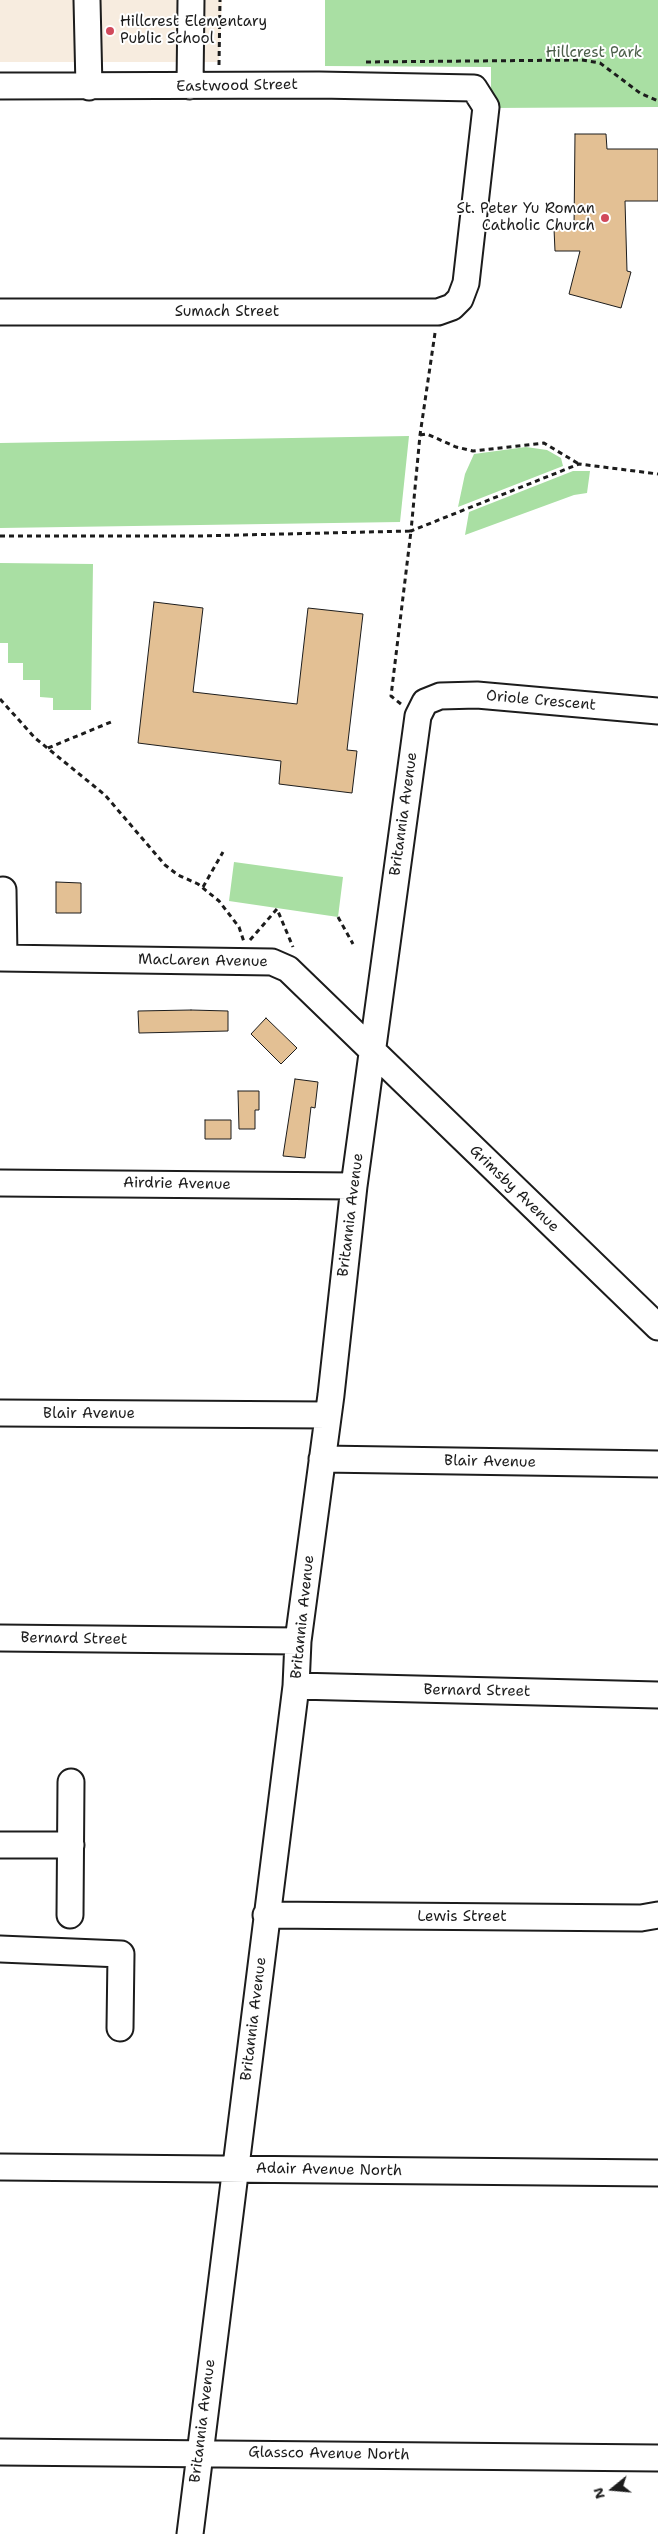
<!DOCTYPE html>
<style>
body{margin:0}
#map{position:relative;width:658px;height:2534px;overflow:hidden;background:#fff;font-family:"Shantell Sans",sans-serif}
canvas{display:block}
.north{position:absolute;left:588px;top:2464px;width:50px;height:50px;-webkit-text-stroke:4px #fff;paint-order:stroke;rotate:253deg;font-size:14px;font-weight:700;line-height:20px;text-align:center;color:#1c1c1c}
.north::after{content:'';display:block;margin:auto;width:18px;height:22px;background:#1c1c1c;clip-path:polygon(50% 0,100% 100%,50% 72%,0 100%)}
</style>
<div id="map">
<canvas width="658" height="2534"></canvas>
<div class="north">N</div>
</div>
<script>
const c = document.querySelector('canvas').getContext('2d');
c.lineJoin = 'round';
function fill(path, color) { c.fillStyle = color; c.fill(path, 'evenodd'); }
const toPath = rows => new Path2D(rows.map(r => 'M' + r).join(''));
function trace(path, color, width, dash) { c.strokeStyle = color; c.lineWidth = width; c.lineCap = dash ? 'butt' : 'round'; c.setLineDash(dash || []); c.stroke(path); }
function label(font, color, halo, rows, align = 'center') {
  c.font = font + ' "Shantell Sans",sans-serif'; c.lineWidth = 4; c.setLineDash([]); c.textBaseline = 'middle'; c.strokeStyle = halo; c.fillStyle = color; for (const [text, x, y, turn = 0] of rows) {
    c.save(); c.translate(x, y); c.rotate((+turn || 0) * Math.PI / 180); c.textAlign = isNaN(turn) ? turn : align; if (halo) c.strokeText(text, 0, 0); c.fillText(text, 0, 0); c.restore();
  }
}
const built = toPath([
 [0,0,222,0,219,62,0,62]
]);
const green = toPath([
 [325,0,658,0,658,107,491,108,491,67,325,66],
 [409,436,400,522,0,528,0,443],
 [526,447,547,450,561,458,563,466,458,507,465,474,474,454],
 [573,471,590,471,587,493,574,495,465,535,469,512],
 [0,563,93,564,91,710,53,710,53,698,40,697,40,680,23,680,23,663,8,663,8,643,0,643],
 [234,862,343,877,338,917,229,901]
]);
const building = toPath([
 [575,134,606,134,607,149,658,149,658,201,625,201,627,271,631,272,621,308,569,294,580,251,555,251,554,229,574,229,575,134],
 [154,602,203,608,193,692,297,704,308,608,363,614,347,750,357,751,352,793,279,784,281,761,138,743,154,602],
 [56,882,81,883,81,913,56,913,56,882],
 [191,1010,228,1011,228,1031,139,1033,138,1011,191,1010],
 [266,1018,297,1048,281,1064,251,1034,266,1018],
 [295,1079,318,1082,315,1108,311,1107,305,1158,283,1156,295,1079],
 [238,1091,259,1091,259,1110,255,1110,255,1129,239,1129,238,1091],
 [205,1120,231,1120,231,1139,205,1139,205,1120]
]);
const path = toPath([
 [366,62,582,60,600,63,640,93,658,101],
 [219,65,220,0],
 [435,333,420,435,411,531,579,464,658,474],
 [420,435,427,434,456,447,473,451,544,443,579,464],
 [0,536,198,536,411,531,391,696,401,704],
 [0,699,35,738,105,795,165,865,178,875,198,884,219,901,239,927,244,942],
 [48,748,111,722],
 [203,887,223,852],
 [338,917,353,944],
 [250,940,277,909,293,947]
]);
const minor = toPath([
 [87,0,89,87],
 [0,86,319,85,474,88,486,107,466,283,460,299,452,307,438,312,0,312],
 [190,86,191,0],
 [3,890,4,958],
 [0,958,272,962,288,969,658,1327],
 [0,1183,354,1186],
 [0,1413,328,1415],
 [322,1459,658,1464],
 [0,1638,298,1641],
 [296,1686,658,1695],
 [0,1845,71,1845],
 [70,1915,71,1782],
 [266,1915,641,1918,658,1915],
 [0,1949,121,1954,120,2028],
 [0,2167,658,2173],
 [0,2452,658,2458],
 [190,2534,296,1686,298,1641,331,1395,354,1186,418,716,425,702,440,696,477,695,658,711]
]);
const markers = [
 [110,31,5,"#d1495b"],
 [605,218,5,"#d1495b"]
];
const poiNames = [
 ["Hillcrest Elementary",120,22],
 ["Public School",120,39],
 ["St. Peter Yu Roman",595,209,"right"],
 ["Catholic Church",595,226,"right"]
];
const parkNames = [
 ["Hillcrest Park",594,53]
];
const streetNames = [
 ["Eastwood Street",237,86,-1],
 ["Sumach Street",227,312],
 ["Oriole Crescent",541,701,5],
 ["Britannia Avenue",404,814,-82],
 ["MacLaren Avenue",203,961,1],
 ["Airdrie Avenue",177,1184,1],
 ["Grimsby Avenue",514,1189,44],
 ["Britannia Avenue",351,1215,-83],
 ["Blair Avenue",89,1414],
 ["Blair Avenue",490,1462,1],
 ["Britannia Avenue",303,1617,-84],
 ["Bernard Street",74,1639,1],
 ["Bernard Street",477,1691,1],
 ["Lewis Street",462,1917],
 ["Britannia Avenue",254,2019,-83],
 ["Adair Avenue North",329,2170,1],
 ["Britannia Avenue",203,2421,-83],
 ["Glassco Avenue North",329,2454,1]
];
fill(built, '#f7ecdf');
fill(green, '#a9dfa3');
fill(building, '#e3c094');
trace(building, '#1c1c1c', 1);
trace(minor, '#1c1c1c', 29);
trace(path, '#1c1c1c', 3, [5, 4]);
trace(minor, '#fff', 25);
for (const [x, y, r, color] of markers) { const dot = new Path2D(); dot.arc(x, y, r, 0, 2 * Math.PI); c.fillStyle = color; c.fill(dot); trace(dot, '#fff', 2); }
label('15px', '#1c1c1c', '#fff', poiNames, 'left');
label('15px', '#4d604b', '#fff', parkNames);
label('15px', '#1c1c1c', '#fff', streetNames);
</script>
